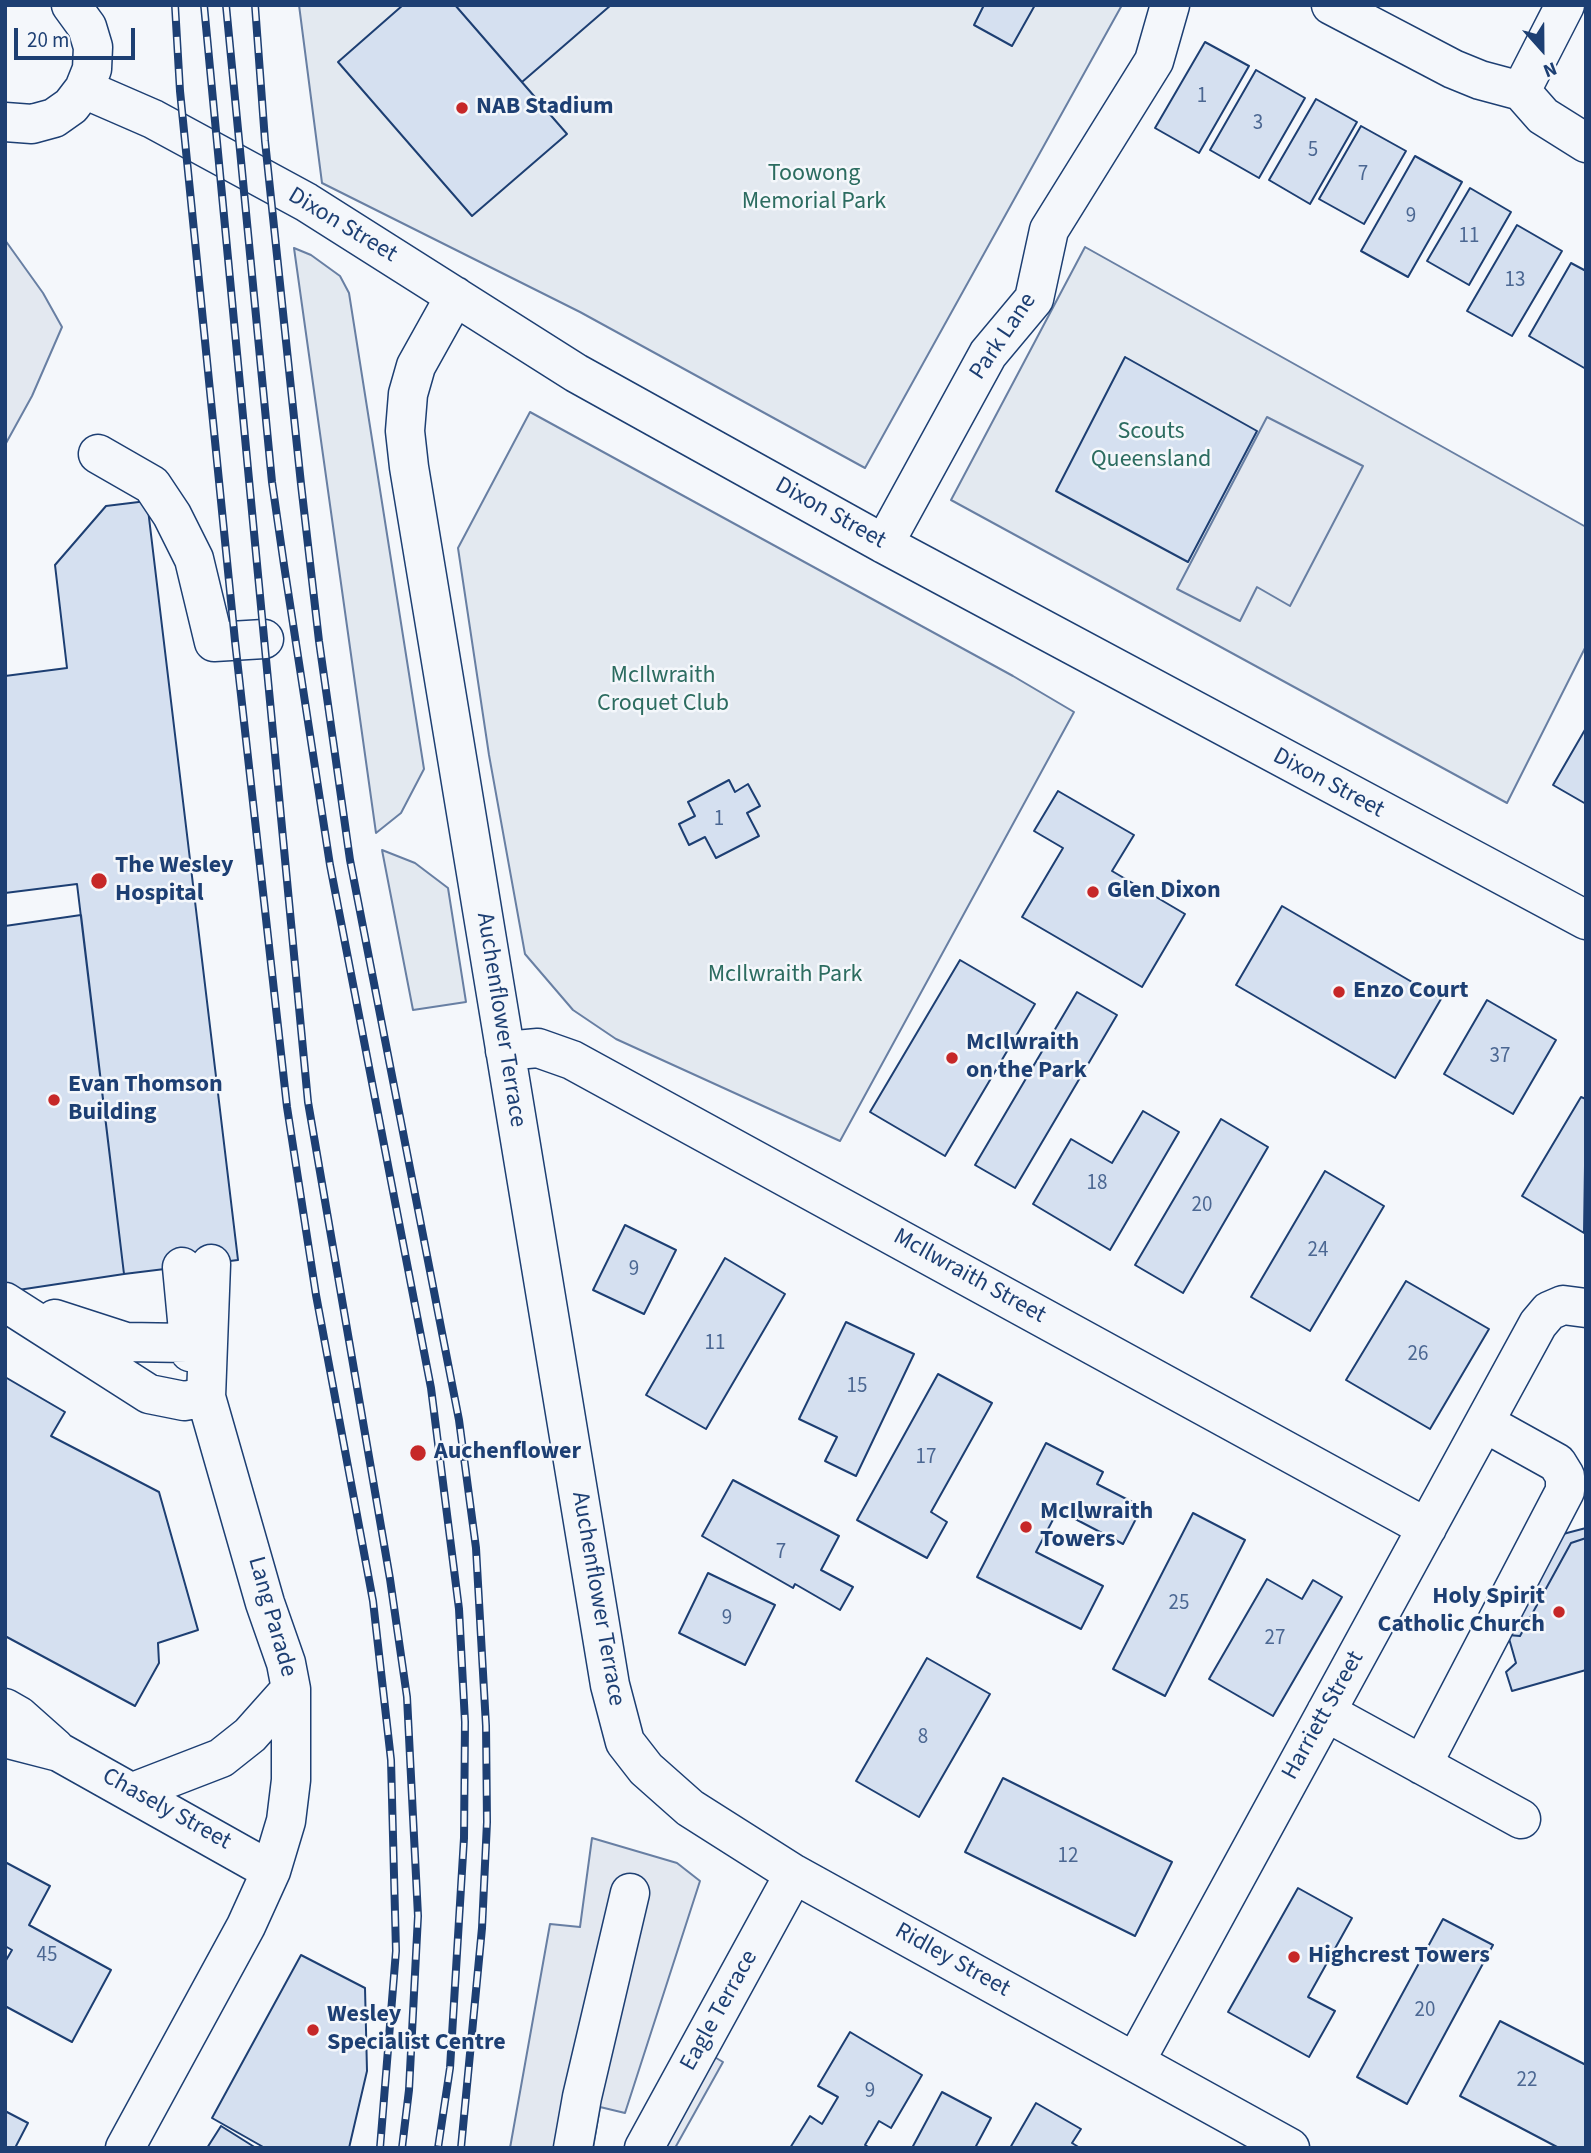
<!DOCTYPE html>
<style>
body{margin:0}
#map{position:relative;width:1591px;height:2153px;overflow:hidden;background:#f4f7fb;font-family:"Source Sans 3",sans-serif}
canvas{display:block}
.frame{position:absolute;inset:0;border:7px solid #1d3f73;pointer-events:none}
.north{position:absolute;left:1507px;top:14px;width:70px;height:70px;-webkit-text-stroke:5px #f4f7fb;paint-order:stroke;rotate:159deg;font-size:19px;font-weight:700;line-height:28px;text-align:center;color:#1d3f73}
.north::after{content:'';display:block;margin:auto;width:24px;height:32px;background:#1d3f73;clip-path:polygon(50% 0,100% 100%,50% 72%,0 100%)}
.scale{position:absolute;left:14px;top:28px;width:121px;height:32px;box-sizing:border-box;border:4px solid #1d3f73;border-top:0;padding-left:9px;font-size:21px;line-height:24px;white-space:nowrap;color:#1d3f73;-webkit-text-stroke:5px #f4f7fb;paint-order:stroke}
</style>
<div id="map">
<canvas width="1591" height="2153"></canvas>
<div class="frame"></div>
<div class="north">N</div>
<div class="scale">20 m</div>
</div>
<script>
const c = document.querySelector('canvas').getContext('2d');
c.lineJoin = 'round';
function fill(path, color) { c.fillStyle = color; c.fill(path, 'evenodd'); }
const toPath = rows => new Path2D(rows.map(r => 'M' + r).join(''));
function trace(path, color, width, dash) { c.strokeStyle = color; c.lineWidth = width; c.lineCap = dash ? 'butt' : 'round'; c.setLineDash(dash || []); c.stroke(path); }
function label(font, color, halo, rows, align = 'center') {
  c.font = font + ' "Source Sans 3",sans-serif'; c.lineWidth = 5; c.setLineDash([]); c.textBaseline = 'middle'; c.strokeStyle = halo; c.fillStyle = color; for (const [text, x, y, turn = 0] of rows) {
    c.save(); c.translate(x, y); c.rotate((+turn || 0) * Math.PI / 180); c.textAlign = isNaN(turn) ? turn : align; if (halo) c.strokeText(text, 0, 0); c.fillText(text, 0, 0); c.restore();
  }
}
const green = toPath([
 [299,5,1122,5,865,468,580,312,322,183,299,5],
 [1085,247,1586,527,1586,646,1507,803,951,500,1085,247],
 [294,248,311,255,340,276,349,293,424,769,401,813,376,833,294,248],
 [530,412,1013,676,1074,712,840,1141,616,1039,573,1010,525,954,489,755,458,548,530,412],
 [382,850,415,863,448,888,466,1002,413,1010,382,850]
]);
const parking = toPath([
 [5,240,43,293,62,327,32,396,5,445,5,240],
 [1267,417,1363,466,1290,606,1257,587,1240,621,1177,589,1267,417],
 [592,1838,677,1863,700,1881,625,2113,600,2107,593,2148,510,2148,550,1924,580,1927,592,1838],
 [711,2055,723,2062,675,2148,659,2148,711,2055]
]);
const building = toPath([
 [403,5,455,5,567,134,472,216,338,62,403,5],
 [455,5,611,5,522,82,455,5],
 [984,5,1035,5,1012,46,974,25,984,5],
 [1205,42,1249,66,1199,153,1155,128,1205,42],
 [1256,70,1305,98,1259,178,1210,150,1256,70],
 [1316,99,1357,122,1310,204,1269,180,1316,99],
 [1361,126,1406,151,1364,224,1319,199,1361,126],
 [1415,156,1462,182,1408,277,1361,251,1415,156],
 [1470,188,1511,212,1469,285,1427,261,1470,188],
 [1517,225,1562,251,1512,336,1467,311,1517,225],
 [1571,263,1586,271,1586,369,1529,336,1571,263],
 [1125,357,1257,431,1188,562,1056,491,1125,357],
 [147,501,238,1260,124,1274,77,884,5,893,5,676,67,668,55,565,106,506,147,501],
 [1586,728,1586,804,1553,785,1586,728],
 [729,780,735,792,748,784,760,806,747,813,759,836,716,858,705,837,689,845,679,824,695,816,688,802,729,780],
 [1058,791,1134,835,1112,871,1185,914,1142,987,1022,917,1063,848,1034,831,1058,791],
 [1282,906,1441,999,1395,1078,1236,985,1282,906],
 [81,915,124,1274,5,1292,5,926,81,915],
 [960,960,1035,1004,945,1156,870,1112,960,960],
 [1077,992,1117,1015,1015,1188,975,1165,1077,992],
 [1487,1000,1556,1040,1513,1114,1444,1074,1487,1000],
 [1581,1097,1586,1099,1584,1233,1522,1196,1581,1097],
 [1143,1111,1179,1132,1110,1250,1033,1204,1071,1139,1112,1163,1143,1111],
 [1221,1119,1268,1147,1183,1293,1135,1265,1221,1119],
 [1325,1171,1384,1206,1310,1331,1251,1297,1325,1171],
 [625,1225,676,1250,644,1314,593,1290,625,1225],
 [725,1258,785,1294,706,1429,646,1395,725,1258],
 [1406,1281,1489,1329,1430,1429,1346,1380,1406,1281],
 [846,1322,914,1354,856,1476,825,1461,837,1437,799,1419,846,1322],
 [938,1374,992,1403,931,1512,947,1522,927,1558,857,1520,938,1374],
 [5,1377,65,1412,51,1436,159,1492,198,1630,158,1643,159,1663,135,1706,5,1636,5,1377],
 [1046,1443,1103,1472,1097,1484,1142,1507,1123,1544,1058,1510,1036,1552,1103,1586,1081,1629,977,1577,1046,1443],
 [733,1480,839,1536,821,1570,853,1587,840,1610,795,1584,793,1588,702,1536,733,1480],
 [1193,1513,1245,1540,1165,1696,1113,1669,1193,1513],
 [1586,1528,1586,1538,1571,1543,1520,1636,1508,1635,1563,1534,1586,1528],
 [1586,1538,1586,1670,1512,1691,1506,1672,1516,1663,1508,1635,1520,1636,1571,1543,1586,1538],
 [708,1573,775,1605,745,1665,679,1633,708,1573],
 [1267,1579,1302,1599,1313,1580,1342,1597,1273,1716,1209,1679,1267,1579],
 [927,1658,990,1694,919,1817,856,1781,927,1658],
 [1003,1778,1172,1862,1135,1936,965,1852,1003,1778],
 [5,1862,50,1886,29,1925,111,1970,72,2042,5,2006,5,1962,12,1950,5,1946,5,1862],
 [1298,1888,1352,1918,1308,1997,1335,2011,1309,2057,1228,2012,1298,1888],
 [1443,1919,1493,1945,1407,2104,1357,2077,1443,1919],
 [301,1955,365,1988,367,2071,349,2148,265,2148,212,2118,301,1955],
 [1500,2021,1586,2065,1586,2148,1559,2148,1460,2096,1500,2021],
 [850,2032,922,2075,891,2128,879,2121,865,2145,870,2148,790,2148,810,2116,822,2124,838,2097,818,2086,850,2032],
 [942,2092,991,2118,975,2148,912,2148,942,2092],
 [1036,2103,1081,2129,1072,2143,1080,2148,1010,2148,1036,2103],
 [5,2111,28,2123,15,2148,5,2148,5,2111],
 [221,2126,256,2148,207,2148,221,2126]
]);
const minor = toPath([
 [1331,5,1453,69,1480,80,1521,91,1543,116,1586,143],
 [84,89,153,119,306,202,576,373,884,544,1586,920],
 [1521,91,1565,5],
 [5,122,32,124,54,118,71,106,84,89,92,69,93,47,87,27,71,5],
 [455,296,416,366,408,394,405,431,409,467,610,1685,625,1742,646,1769,690,1808,794,1874,1290,2148],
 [98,454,152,485,172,515,194,559,214,642,264,639],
 [884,544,988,354,1034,299,1049,230,1154,61,1170,5],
 [505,1051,538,1048,572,1060,1427,1528],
 [182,1267,190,1352],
 [5,1302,149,1394,184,1401,206,1397],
 [55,1319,126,1342,187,1343],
 [5,1708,19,1716,55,1748],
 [1326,1712,1521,1819],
 [5,1738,59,1752,271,1871],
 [1422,1765,1565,1491,1565,1476,1557,1463,1485,1423],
 [133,1792,221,1758,250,1735,291,1689],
 [1135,2062,1538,1324,1549,1311,1563,1305,1586,1308],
 [125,2148,246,1926,271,1871,286,1821,291,1780,291,1689,286,1663,265,1603,206,1397,211,1264],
 [573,2148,582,2097,630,1893],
 [644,2148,794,1874]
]);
const rail = toPath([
 [175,5,180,91,235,641,287,1107,316,1295,373,1601,391,1760,396,1951,380,2148],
 [204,5,308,1102,390,1579,407,1697,418,1916,409,2090,402,2148],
 [226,5,272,482,284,565,330,865,431,1388,459,1609,465,1722,464,1838,450,2068,438,2148],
 [255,5,265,141,301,484,319,641,350,860,459,1420,476,1548,486,1726,487,1822,482,1928,461,2148]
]);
const markers = [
 [462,108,7,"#c62828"],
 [99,881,9,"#c62828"],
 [1093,892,7,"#c62828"],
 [1339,992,7,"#c62828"],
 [952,1058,7,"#c62828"],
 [54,1100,7,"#c62828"],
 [418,1453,9,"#c62828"],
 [1026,1527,7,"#c62828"],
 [1559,1612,7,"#c62828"],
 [1294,1957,7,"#c62828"],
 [313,2030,7,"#c62828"]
];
const numberNames = [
 ["1",1202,97],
 ["3",1258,124],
 ["5",1313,151],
 ["7",1363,175],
 ["9",1411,217],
 ["11",1469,237],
 ["13",1515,281],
 ["1",719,820],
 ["37",1500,1057],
 ["18",1097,1184],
 ["20",1202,1206],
 ["24",1318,1251],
 ["9",634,1270],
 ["11",715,1344],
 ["26",1418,1355],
 ["15",857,1387],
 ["17",926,1458],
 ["7",781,1553],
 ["25",1179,1604],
 ["9",727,1619],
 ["27",1275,1639],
 ["8",923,1738],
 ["12",1068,1857],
 ["45",47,1956],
 ["20",1425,2011],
 ["22",1527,2081],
 ["9",870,2092]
];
const poiNames = [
 ["NAB Stadium",476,108],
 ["The Wesley",115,867],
 ["Hospital",115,895],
 ["Glen Dixon",1107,892],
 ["Enzo Court",1353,992],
 ["McIlwraith",966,1044],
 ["on the Park",966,1072],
 ["Evan Thomson",68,1086],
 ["Building",68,1114],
 ["Auchenflower",434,1453],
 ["McIlwraith",1040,1513],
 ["Towers",1040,1541],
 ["Holy Spirit",1545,1598,"right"],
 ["Catholic Church",1545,1626,"right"],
 ["Highcrest Towers",1308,1957],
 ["Wesley",327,2016],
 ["Specialist Centre",327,2044]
];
const parkNames = [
 ["Toowong",814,175],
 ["Memorial Park",814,203],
 ["Scouts",1151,433],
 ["Queensland",1151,461],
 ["McIlwraith",663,677],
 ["Croquet Club",663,705],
 ["McIlwraith Park",785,976]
];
const streetNames = [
 ["Dixon Street",342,226,31],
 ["Park Lane",1004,337,-56],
 ["Dixon Street",830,514,29],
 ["Dixon Street",1328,784,28],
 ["Auchenflower Terrace",500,1020,81],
 ["McIlwraith Street",969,1277,29],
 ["Auchenflower Terrace",597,1599,80],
 ["Lang Parade",271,1617,74],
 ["Harriett Street",1324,1716,-61],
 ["Chasely Street",166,1810,29],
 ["Ridley Street",952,1961,29],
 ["Eagle Terrace",720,2011,-61]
];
fill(green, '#e3e9f0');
trace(green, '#687fa3', 2);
fill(parking, '#e3e8f0');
trace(parking, '#687fa3', 2);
fill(building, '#d5e0f0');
trace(building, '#1d3f73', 2);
trace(minor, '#1d3f73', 41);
trace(minor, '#f4f7fb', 38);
trace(rail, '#1d3f73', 8);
trace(rail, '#f4f7fb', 5, [16]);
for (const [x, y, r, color] of markers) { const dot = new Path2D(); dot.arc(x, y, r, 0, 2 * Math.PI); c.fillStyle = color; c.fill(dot); trace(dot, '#f4f7fb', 2.5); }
label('21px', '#4b6792', null, numberNames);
label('bold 24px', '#1d3f73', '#f4f7fb', poiNames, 'left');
label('24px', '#2c6c60', '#f4f7fb', parkNames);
label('24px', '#1d3f73', '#f4f7fb', streetNames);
</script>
